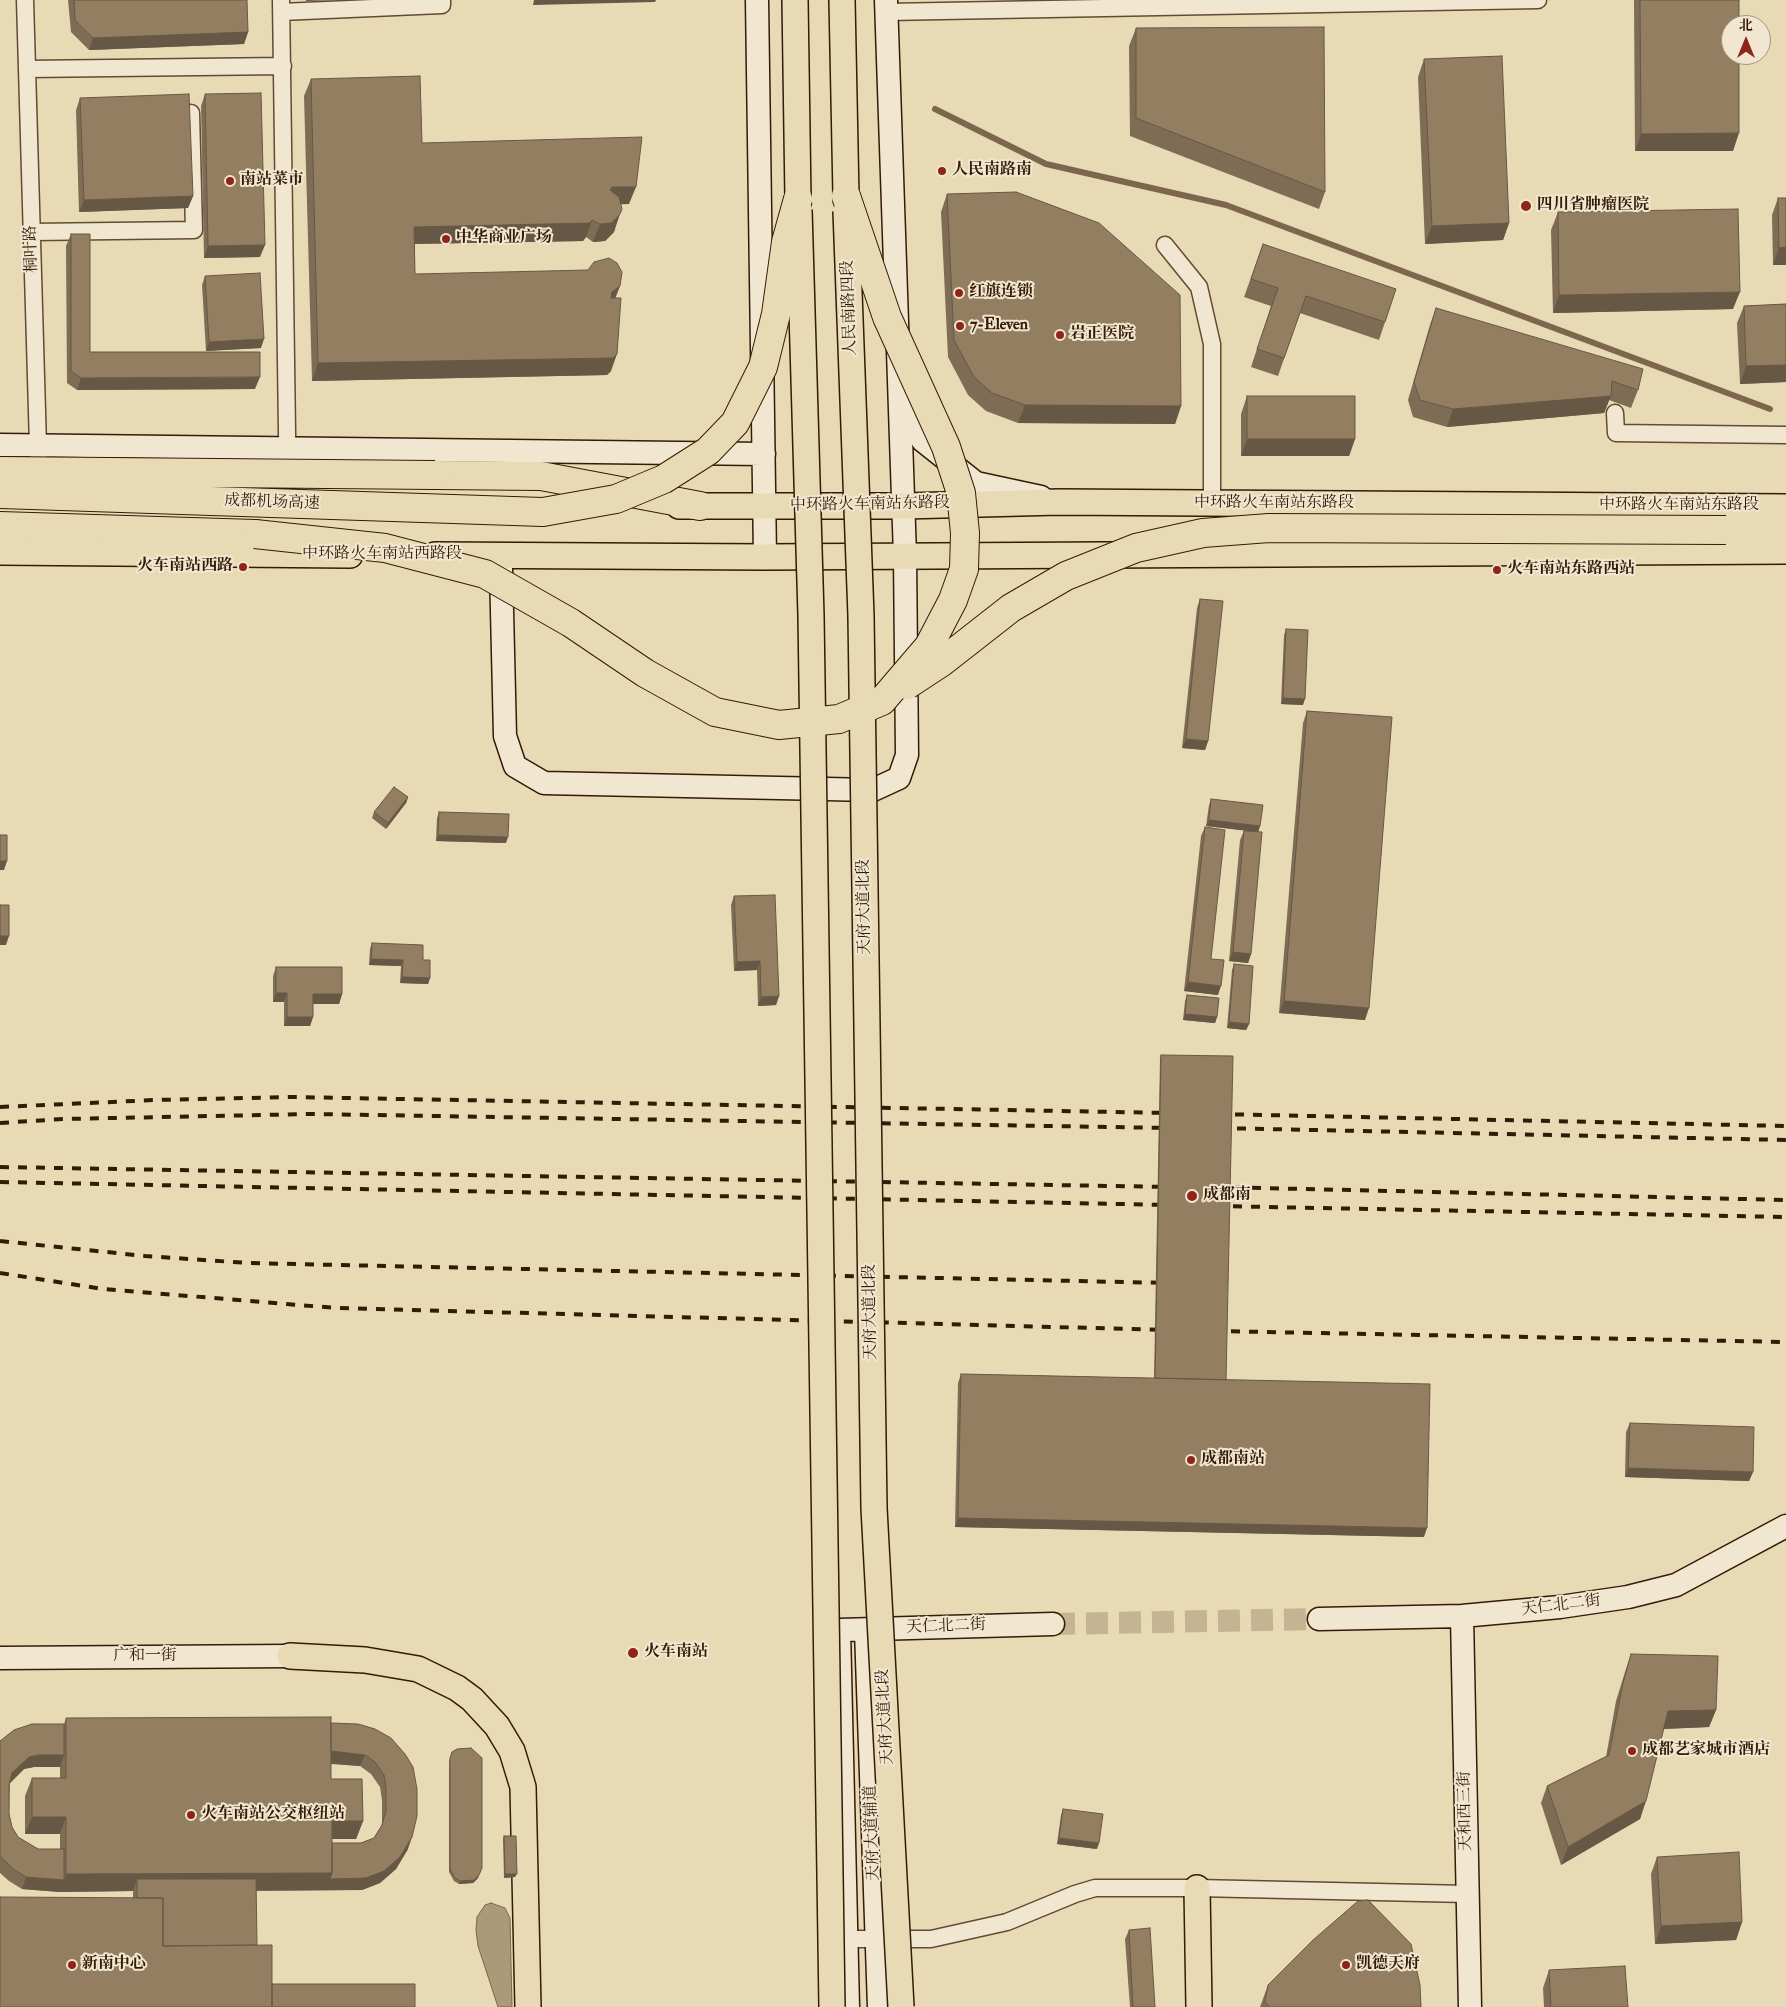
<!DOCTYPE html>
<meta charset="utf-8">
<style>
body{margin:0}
#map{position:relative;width:1786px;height:2007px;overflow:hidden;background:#e9dab6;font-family:"IM FELL Double Pica","Noto Serif SC",serif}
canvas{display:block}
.north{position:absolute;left:1721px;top:15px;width:50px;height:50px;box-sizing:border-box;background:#f1e7d0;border:1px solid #a69580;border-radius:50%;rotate:0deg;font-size:14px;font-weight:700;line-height:20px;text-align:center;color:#351a07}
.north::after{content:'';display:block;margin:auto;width:18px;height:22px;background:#8f2418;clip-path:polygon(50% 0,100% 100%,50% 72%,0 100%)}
</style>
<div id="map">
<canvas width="1786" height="2007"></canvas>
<div class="north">北</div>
</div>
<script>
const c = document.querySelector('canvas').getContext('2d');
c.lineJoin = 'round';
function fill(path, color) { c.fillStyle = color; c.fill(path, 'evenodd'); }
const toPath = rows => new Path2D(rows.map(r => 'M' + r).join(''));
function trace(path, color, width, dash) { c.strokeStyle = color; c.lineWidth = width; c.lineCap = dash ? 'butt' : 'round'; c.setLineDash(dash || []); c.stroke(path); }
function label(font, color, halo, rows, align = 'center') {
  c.font = font + ' "IM FELL Double Pica","Noto Serif SC",serif'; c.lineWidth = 4; c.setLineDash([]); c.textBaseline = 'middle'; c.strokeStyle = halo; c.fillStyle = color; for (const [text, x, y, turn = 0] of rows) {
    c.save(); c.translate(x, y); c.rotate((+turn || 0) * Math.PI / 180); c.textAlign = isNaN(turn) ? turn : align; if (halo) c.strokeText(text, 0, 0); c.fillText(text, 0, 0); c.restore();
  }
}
const water = toPath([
 [491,1903,505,1908,510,1918,512,2007,498,2007,478,1946,476,1930,477,1917,485,1905,491,1903]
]);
const stream = toPath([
 [935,109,1046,164,1226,205,1770,409]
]);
const secondaryTunnel = toPath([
 [1053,1624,1319,1619]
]);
const street = toPath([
 [25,0,39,480],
 [281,0,288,504],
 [281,12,442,5,442,0],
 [887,12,1538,0],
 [27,69,283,66],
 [32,232,194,230,191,113],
 [1165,245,1199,287,1212,344,1212,504],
 [1615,413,1616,433,1786,435],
 [846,1939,931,1939,1007,1922,1075,1894,1095,1888,1197,1888,1467,1894]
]);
const secondary = toPath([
 [757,0,765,557],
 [900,403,923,441,976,483,1041,497],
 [0,445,764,454],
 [501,569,505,736,515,766,544,783,873,790,899,778,907,755,905,556,886,0],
 [1462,1616,1470,2007],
 [1319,1619,1462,1616,1560,1607,1628,1597,1676,1585,1786,1526],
 [866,1630,879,2007],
 [0,1658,290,1656],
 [848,2007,839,1630,1053,1624]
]);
const primary = toPath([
 [795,0,798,199],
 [842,0,846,196],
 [679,506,904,506,1059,502,1786,507],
 [0,552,350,555],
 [435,555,765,557,1786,551],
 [290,1656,365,1660,418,1669,457,1688,472,1699,497,1726,512,1751,523,1787,528,2007],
 [1197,1888,1199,2007]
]);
const highway = toPath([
 [435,475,541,476,700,506],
 [0,526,255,534],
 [1726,530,1786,530]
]);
const rail = toPath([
 [0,1107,155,1100,292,1097,1172,1113],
 [1217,1114,1786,1126],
 [0,1123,63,1119,312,1114,1171,1128],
 [1219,1128,1786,1140],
 [0,1167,1171,1187],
 [0,1182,1170,1205],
 [1216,1187,1786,1200],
 [1215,1206,1786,1217],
 [0,1241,145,1256,248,1263,1169,1283],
 [0,1273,103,1289,336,1308,1168,1330],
 [1213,1331,1786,1342]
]);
const primaryBridge = toPath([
 [799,210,811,616,832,2007],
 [846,211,861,616,874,1508,901,2007]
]);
const highwayBridge = toPath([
 [0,471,435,475],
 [0,494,543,512,616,499,664,479,708,451,735,423,763,367,776,314,786,242,798,199],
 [255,534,385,548,485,574,571,623,645,673,715,712,779,725,839,719,882,701,929,646,953,600,964,569,965,533,961,493,946,447,887,317,846,196],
 [907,685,942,662,1011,608,1066,576,1136,548,1203,533,1269,528,1726,530]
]);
const wall = toPath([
 [68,0,108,0,248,32,244,44,89,50,71,32],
 [1634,0,1739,0,1733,151,1635,151],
 [1136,28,1325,192,1319,209,1130,136,1129,46],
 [1424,59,1509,223,1503,240,1425,244,1418,77],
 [311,79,422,143,629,204,621,204,614,232,605,241,593,242,586,237,583,241,415,244,415,274,620,286,615,298,611,371,607,375,312,381,304,96],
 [205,94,260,257,204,258,201,106],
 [80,98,193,196,188,208,79,212,76,110],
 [947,194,1181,406,1175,424,1018,423,986,411,968,395,948,357,941,212],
 [1778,198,1786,265,1773,265,1772,215],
 [1558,212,1733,309,1553,313,1551,230],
 [71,234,90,352,255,389,77,390,67,383,66,246],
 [1263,244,1385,322,1379,340,1300,313,1278,376,1251,367,1271,306,1244,297],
 [205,276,261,348,206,351,202,285],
 [1786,304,1786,382,1740,384,1737,323,1744,306],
 [1436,308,1638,390,1631,408,1609,400,1604,413,1447,427,1413,417,1408,400,1430,325],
 [1247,396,1355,439,1349,456,1241,456,1241,414],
 [1200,599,1208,741,1205,750,1182,748,1197,608],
 [1286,629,1303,705,1281,704,1284,635],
 [1307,711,1365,1020,1279,1013,1303,723],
 [408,797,406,803,386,829,372,818,374,812],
 [1211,799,1260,826,1258,832,1206,826,1209,805],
 [439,812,506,843,436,841,437,818],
 [1205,827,1211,959,1218,995,1184,991,1201,836],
 [1244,831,1251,954,1248,963,1229,961,1240,840],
 [734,896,779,996,776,1005,758,1006,757,970,734,971,731,905],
 [372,943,423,960,430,978,428,984,400,983,401,966,369,965,370,949],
 [1234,964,1249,1024,1246,1030,1227,1028,1232,970],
 [276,967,342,994,339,1004,313,1004,313,1017,310,1026,284,1026,284,1002,273,1002,273,976],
 [1187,995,1217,1017,1215,1023,1183,1020,1185,1001],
 [1161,1055,1226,1380,1424,1537,955,1527,958,1383,961,1374,1154,1378,1160,1058],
 [1630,1423,1753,1472,1749,1481,1625,1477,1626,1432],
 [1631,1654,1716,1710,1709,1727,1664,1729,1640,1819,1561,1865,1541,1803,1547,1786,1606,1757,1616,1701,1625,1672],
 [66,1718,331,1723,375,1729,408,1849,396,1869,380,1883,362,1890,256,1891,0,2007,133,1898,133,1891,60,1892,22,1889,9,1881,0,1873,0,1741,64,1724],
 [331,1764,360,1766,371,1774,380,1787,382,1800,382,1823,381,1827,374,1838,361,1843,332,1843,332,1839,356,1839,363,1821,331,1779],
 [34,1767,60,1767,60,1778,32,1778,25,1796,25,1834,60,1834,60,1849,38,1849,18,1837,12,1827,9,1814,10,1783,24,1769],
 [452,1752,479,1875,478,1878,473,1883,459,1884,454,1881,449,1872,449,1761],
 [1063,1809,1097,1849,1057,1844,1061,1815],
 [504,1836,515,1877,504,1878,503,1839],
 [1657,1857,1742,1922,1736,1940,1655,1944,1651,1874],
 [1129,1930,1155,2007,1130,2007,1125,1939],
 [1549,1970,1628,2007,1544,2007,1543,1988],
 [1268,1985,1421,2007,1260,2007]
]);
const shadedWall = toPath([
 [306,0,340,0,306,1],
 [534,0,656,0,655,2,533,5],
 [248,32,244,44,89,50,93,38],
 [1739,133,1733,151,1635,151,1641,134],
 [612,187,636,187,629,204,605,205,610,190],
 [193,196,188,208,79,212,84,200],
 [620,214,614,232,605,241,593,242,600,224],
 [592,220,586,237,583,241,408,244,414,227],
 [1509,223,1503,240,1425,244,1432,226],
 [265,245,260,257,204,258,208,246],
 [1786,247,1786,265,1773,265,1779,248],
 [620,286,613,304,605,310,612,292],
 [1740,292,1733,309,1553,313,1559,295],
 [264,339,261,348,206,351,209,342],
 [617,354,611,371,607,375,312,381,318,363],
 [1786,365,1786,382,1740,384,1746,366],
 [260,377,255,389,77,390,81,378],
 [1611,396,1604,413,1447,427,1453,409],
 [1025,405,1181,406,1175,424,1018,423],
 [1247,439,1355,439,1349,456,1241,456],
 [1283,698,1305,699,1303,705,1281,704],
 [1186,739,1208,741,1205,750,1182,748],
 [408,797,406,803,386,829,388,823],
 [1209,820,1260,826,1258,832,1206,826],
 [438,835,508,837,506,843,436,841],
 [0,861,7,861,4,870,0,870],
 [0,936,9,936,6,945,0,945],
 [1233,952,1251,954,1248,963,1229,961],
 [371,959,403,960,401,966,369,965],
 [760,961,757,970,734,971,737,962],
 [402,977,430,978,428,984,400,983],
 [1188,982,1221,986,1218,995,1184,991],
 [276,993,287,993,284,1002,273,1002],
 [313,994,342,994,339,1004,310,1004],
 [779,996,776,1005,758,1006,761,997],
 [1284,1001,1369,1008,1365,1020,1279,1013],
 [1185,1014,1217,1017,1215,1023,1183,1020],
 [287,1017,313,1017,310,1026,284,1026],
 [1229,1022,1249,1024,1246,1030,1227,1028],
 [1628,1468,1753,1472,1749,1481,1625,1477],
 [958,1518,1427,1528,1424,1537,955,1527],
 [1716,1710,1709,1727,1661,1729,1668,1711],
 [329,1751,365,1755,360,1766,324,1763],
 [38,1755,64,1755,60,1767,34,1767,24,1769,8,1785,12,1773,29,1757],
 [1646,1801,1640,1819,1561,1865,1568,1847],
 [32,1817,66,1817,60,1834,25,1834],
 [332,1821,363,1821,356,1839,325,1839],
 [412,1837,408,1849,396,1869,380,1883,362,1890,137,1891,137,1879,133,1891,60,1892,22,1889,26,1877,64,1880,66,1874,332,1873],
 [1059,1838,1099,1843,1097,1849,1057,1844],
 [505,1874,517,1874,515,1877,504,1878],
 [479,1875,478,1878,473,1883,459,1884,460,1881],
 [1742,1922,1736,1940,1655,1944,1661,1926]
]);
const building = toPath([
 [74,0,247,0,248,32,93,38,75,20,74,0],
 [1640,0,1739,0,1739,25,1731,25,1731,55,1739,55,1739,133,1641,134,1640,0],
 [1324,27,1325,192,1136,118,1136,28,1324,27],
 [1502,56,1509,223,1432,226,1424,59,1502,56],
 [420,76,422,143,642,137,636,187,612,187,610,190,619,197,622,209,620,214,612,223,600,224,592,220,590,223,414,227,415,274,588,270,594,262,609,258,617,263,622,272,620,286,612,292,611,298,621,298,617,354,613,358,318,363,311,79,420,76],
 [261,93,265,245,208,246,205,94,261,93],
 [189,94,193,196,84,200,80,98,189,94],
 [1016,192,1099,223,1180,295,1181,406,1025,405,992,393,974,377,954,340,947,194,1016,192],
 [1778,198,1786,198,1786,247,1779,248,1778,198],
 [1738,209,1740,292,1559,295,1558,212,1738,209],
 [71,234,90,234,90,352,260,352,260,377,81,378,71,371,71,234],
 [1263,244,1396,289,1385,322,1306,296,1284,358,1257,349,1278,288,1251,279,1263,244],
 [260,273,264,339,209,342,205,276,260,273],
 [1786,304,1786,365,1746,366,1744,306,1786,304],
 [1436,308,1643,369,1638,390,1612,381,1611,396,1453,409,1420,400,1414,382,1436,308],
 [1247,396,1355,396,1355,439,1247,439,1247,396],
 [1200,599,1223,601,1208,741,1186,739,1200,599],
 [1286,629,1308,630,1305,699,1283,698,1286,629],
 [1307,711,1392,717,1369,1008,1284,1001,1307,711],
 [394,787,408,797,388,823,374,812,394,787],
 [1211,799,1263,805,1260,826,1209,820,1211,799],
 [439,812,509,814,508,837,438,835,439,812],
 [1205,827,1225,830,1211,959,1224,960,1221,986,1188,982,1205,827],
 [1244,831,1262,832,1251,954,1233,952,1244,831],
 [0,835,7,835,7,861,0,861,0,835],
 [775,895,779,996,761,997,760,961,737,962,734,896,775,895],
 [0,905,9,905,9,936,0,936,0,905],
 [372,943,423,945,423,960,430,960,430,978,402,977,403,960,371,959,372,943],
 [1234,964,1253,966,1249,1024,1229,1022,1234,964],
 [276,967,342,967,342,994,313,994,313,1017,287,1017,287,993,276,993,276,967],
 [1187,995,1219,998,1217,1017,1185,1014,1187,995],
 [1161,1055,1233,1056,1226,1380,1155,1378,1161,1055],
 [961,1374,1430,1384,1427,1528,958,1518,961,1374],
 [1630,1423,1754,1427,1753,1472,1628,1468,1630,1423],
 [1631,1654,1718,1656,1716,1710,1668,1711,1646,1801,1568,1847,1547,1786,1609,1755,1623,1683,1631,1654],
 [331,1717,331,1779,362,1779,363,1821,332,1821,332,1873,66,1874,66,1817,32,1817,32,1778,66,1778,66,1718,331,1717],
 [331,1723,358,1724,375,1729,391,1738,405,1754,413,1767,417,1789,417,1816,412,1837,400,1857,384,1871,366,1878,330,1879,332,1873,332,1843,361,1843,374,1838,382,1825,386,1811,386,1788,384,1775,375,1762,365,1755,331,1751,331,1723],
 [32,1724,64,1724,64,1755,38,1755,29,1757,12,1773,9,1785,9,1814,12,1827,18,1837,38,1849,64,1849,64,1880,26,1877,13,1869,0,1856,0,1741,14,1730,32,1724],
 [471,1748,482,1758,482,1868,479,1875,474,1880,460,1881,455,1878,450,1869,450,1758,452,1752,457,1749,471,1748],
 [1063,1809,1103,1814,1099,1843,1059,1838,1063,1809],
 [504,1836,516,1836,517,1874,505,1874,504,1836],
 [1739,1852,1742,1922,1661,1926,1657,1857,1739,1852],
 [137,1879,256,1879,257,1945,163,1946,163,1898,137,1898,137,1879],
 [0,1897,163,1898,163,1946,272,1945,272,2007,0,2007,0,1897],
 [1368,1900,1411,1944,1420,1985,1421,2007,1270,2007,1265,2002,1268,1985,1313,1940,1358,1901,1368,1900],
 [1150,1928,1155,2007,1133,2007,1129,1930,1150,1928],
 [1625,1966,1628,2007,1551,2007,1549,1970,1625,1966],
 [272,1984,415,1984,415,2007,272,2007,272,1984]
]);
const markers = [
 [942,171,5,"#8f2418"],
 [230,181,5,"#8f2418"],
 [1526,206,6,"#8f2418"],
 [446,239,5,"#8f2418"],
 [959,293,5,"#8f2418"],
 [960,326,5,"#8f2418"],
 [1060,335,5,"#8f2418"],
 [243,567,5,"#8f2418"],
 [1497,570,5,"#8f2418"],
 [1192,1196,6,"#8f2418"],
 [1191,1460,5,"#8f2418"],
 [633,1653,6,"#8f2418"],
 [1632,1751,5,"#8f2418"],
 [191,1815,5,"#8f2418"],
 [72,1965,5,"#8f2418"],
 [1346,1965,5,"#8f2418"]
];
const poiNames = [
 ["人民南路南",952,171],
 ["南站菜市",240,181],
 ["四川省肿瘤医院",1537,206],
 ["中华商业广场",456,239],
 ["红旗连锁",969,293],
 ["7-Eleven",970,326],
 ["岩正医院",1070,335],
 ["火车南站西路",233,567,"right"],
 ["火车南站东路西站",1507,570],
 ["成都南",1203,1196],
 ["成都南站",1201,1460],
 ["火车南站",644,1653],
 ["成都艺家城市酒店",1642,1751],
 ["火车南站公交枢纽站",201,1815],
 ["新南中心",82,1965],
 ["凯德天府",1356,1965]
];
const streetNames = [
 ["桐叶路",32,249,-92],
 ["人民南路四段",850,308,-92],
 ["成都机场高速",272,503,2],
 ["中环路火车南站东路段",1274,504],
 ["中环路火车南站东路段",870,505,-1],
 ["中环路火车南站东路段",1679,506],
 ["中环路火车南站西路段",382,555],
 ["天府大道北段",865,907,-91],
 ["天府大道北段",871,1312,-91],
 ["天仁北二街",1561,1606,-7],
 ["天仁北二街",946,1627,-2],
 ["广和一街",145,1657],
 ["天府大道北段",886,1717,-93],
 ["天和西三街",1466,1811,-91],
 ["天府大道辅道",873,1833,-92]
];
fill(water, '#ac997a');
trace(water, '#7c664c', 1);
trace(stream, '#7c664c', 6);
trace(secondaryTunnel, '#c5b493', 22, [22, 11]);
trace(street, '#624a33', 19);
trace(secondary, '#351a07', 25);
trace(primary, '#351a07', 28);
trace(highway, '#351a07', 30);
trace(street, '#f1e7d0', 16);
trace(secondary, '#f1e7d0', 22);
trace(primary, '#e9dab6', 25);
trace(highway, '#e9dab6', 28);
trace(rail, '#351a07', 4, [9, 9]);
trace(primaryBridge, '#351a07', 28, []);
trace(highwayBridge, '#351a07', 30, []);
trace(primaryBridge, '#e9dab6', 25);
trace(highwayBridge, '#e9dab6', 28);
fill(wall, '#7e6c54');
fill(shadedWall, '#675845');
fill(building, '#937e62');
trace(building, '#675845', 1);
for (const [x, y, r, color] of markers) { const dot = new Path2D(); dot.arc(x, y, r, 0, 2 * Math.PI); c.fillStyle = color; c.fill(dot); trace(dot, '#f1e7d0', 2); }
label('bold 16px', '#351a07', '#f1e7d0', poiNames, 'left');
label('16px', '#351a07', '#f1e7d0', streetNames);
</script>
